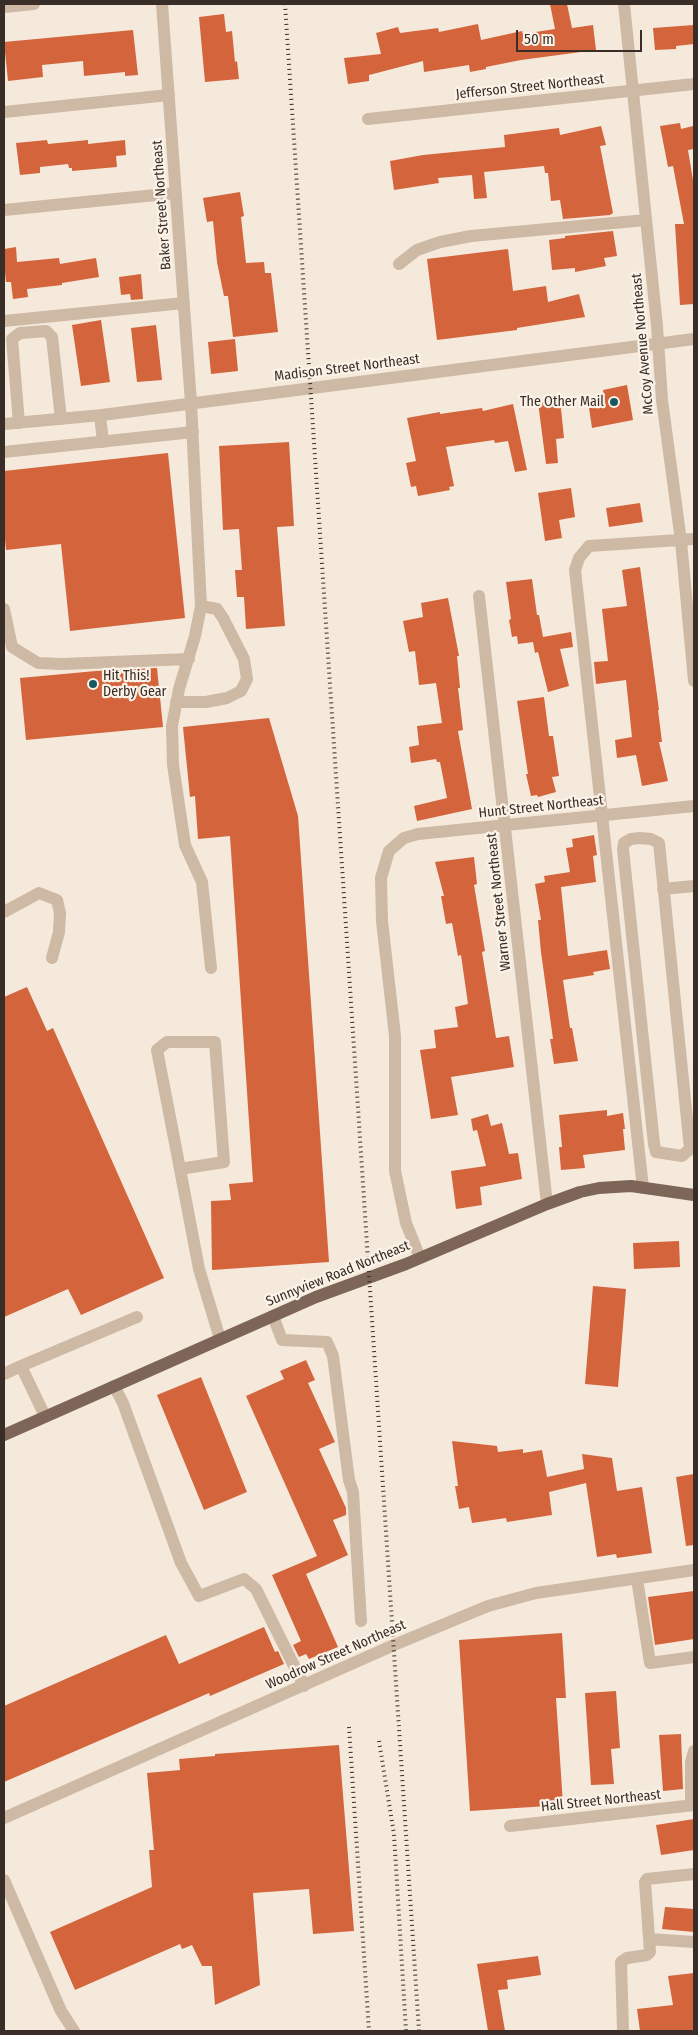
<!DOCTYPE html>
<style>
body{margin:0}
#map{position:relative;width:698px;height:2035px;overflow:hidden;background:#f5e9db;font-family:"Fira Sans Condensed",sans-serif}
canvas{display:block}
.frame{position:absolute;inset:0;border:5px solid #392d27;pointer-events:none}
.scale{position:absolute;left:516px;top:30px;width:126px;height:22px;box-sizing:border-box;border:2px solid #392d27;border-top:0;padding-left:6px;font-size:15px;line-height:18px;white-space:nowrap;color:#392d27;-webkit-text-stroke:4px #fcf3e8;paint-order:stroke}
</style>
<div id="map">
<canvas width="698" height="2035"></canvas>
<div class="frame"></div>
<div class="scale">50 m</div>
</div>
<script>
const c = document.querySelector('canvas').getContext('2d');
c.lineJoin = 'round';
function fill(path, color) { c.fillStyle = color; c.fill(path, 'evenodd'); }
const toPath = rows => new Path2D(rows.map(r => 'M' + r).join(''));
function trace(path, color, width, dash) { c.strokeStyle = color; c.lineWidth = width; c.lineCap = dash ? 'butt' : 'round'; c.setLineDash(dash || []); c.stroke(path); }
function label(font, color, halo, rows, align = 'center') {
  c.font = font + ' "Fira Sans Condensed",sans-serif'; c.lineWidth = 4.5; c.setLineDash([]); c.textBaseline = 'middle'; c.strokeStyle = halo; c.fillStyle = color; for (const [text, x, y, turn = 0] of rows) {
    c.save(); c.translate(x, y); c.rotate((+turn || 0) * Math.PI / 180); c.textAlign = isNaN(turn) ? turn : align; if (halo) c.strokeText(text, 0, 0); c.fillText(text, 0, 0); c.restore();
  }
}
const building = toPath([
 [550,4,567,4,572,28,593,25,596,50,521,60,486,67,486,69,470,72,469,65,424,72,423,61,369,75,369,81,348,84,344,58,381,54,376,33,398,27,400,33,438,28,439,32,478,24,481,40,522,31,523,34,555,29],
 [224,14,226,32,232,31,235,62,237,61,239,79,205,82,199,17],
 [694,25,694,44,676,46,676,49,655,50,653,28],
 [133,30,138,75,125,76,125,72,84,76,83,61,42,65,43,77,8,81,4,42],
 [680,123,681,129,693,126,694,134,694,149,688,150,694,186,694,304,680,305,675,224,684,224,673,166,668,167,660,126],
 [601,126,606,145,600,146,613,213,610,215,563,219,560,200,551,201,548,173,545,173,544,166,484,172,487,198,474,199,472,175,438,178,439,183,394,190,390,161,423,155,505,147,504,135,559,128,560,135],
 [47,140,48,144,88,140,88,144,125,140,126,155,116,156,117,167,72,171,72,168,69,168,68,164,40,167,40,173,20,175,16,143],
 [240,192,244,216,241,217,246,263,264,262,265,273,271,273,278,332,233,337,228,296,224,296,217,262,213,221,207,222,203,198],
 [613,231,617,256,604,258,606,266,575,272,575,268,552,270,549,240,565,238,565,236],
 [16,247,17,262,59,258,60,264,96,258,99,277,62,283,62,285,27,289,28,297,13,299,11,282,6,282,5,272,4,272,4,249],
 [508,249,513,291,546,286,548,302,579,294,585,317,517,328,517,330,437,340,427,259],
 [141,274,143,299,131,300,130,294,121,295,119,277],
 [101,320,110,382,81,386,72,325],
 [156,325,162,380,137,382,131,328],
 [235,339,238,371,211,374,208,342],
 [627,385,633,420,592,428,589,408,605,405,603,390],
 [560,399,564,438,556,439,558,463,546,464,538,402],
 [513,404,527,470,515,472,508,441,495,443,494,440,446,447,454,486,449,487,450,490,418,496,416,486,411,487,406,463,416,461,407,418,440,412,440,414,482,408,483,411],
 [289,442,294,526,277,527,285,626,246,629,244,597,237,597,235,570,242,570,239,529,223,530,219,446],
 [168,453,185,618,70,631,61,544,6,550,4,528,4,471],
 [571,488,575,517,559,520,562,538,545,541,538,493],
 [640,503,643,522,609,527,606,508],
 [640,567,659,710,658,710,662,742,659,742,668,781,642,786,636,755,617,758,615,740,632,737,626,680,596,684,594,662,608,661,602,609,627,606,622,570],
 [532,579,537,615,539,615,543,637,571,632,573,647,560,649,569,686,548,692,538,652,535,653,533,642,518,644,517,636,512,637,509,620,511,619,506,582],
 [448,598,459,656,457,656,460,688,458,688,463,730,458,731,472,809,417,821,414,806,447,798,440,762,437,762,436,759,411,763,409,747,419,745,417,726,442,723,436,683,419,685,415,651,409,652,403,621,423,617,421,603],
 [157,668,163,727,26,740,20,678,96,671],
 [544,697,549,736,553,736,559,776,552,777,556,792,538,797,537,795,531,796,526,774,528,774,517,701],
 [269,718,298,816,329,1262,212,1270,211,1201,231,1200,229,1184,253,1182,230,836,198,839,195,796,190,797,183,727],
 [594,835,597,855,593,856,596,882,561,887,568,956,607,950,610,969,593,972,594,975,563,980,570,1028,572,1028,578,1061,554,1064,550,1039,553,1039,541,952,538,920,541,920,535,884,545,882,544,876,570,872,566,848,573,847,572,839],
 [474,857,477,884,474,885,485,951,482,952,496,1038,509,1036,514,1067,451,1077,458,1115,431,1119,420,1050,436,1048,434,1030,458,1027,455,1007,468,1004,461,955,458,956,452,923,446,924,441,896,444,896,435,862],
 [27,987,47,1031,53,1028,164,1278,81,1315,68,1289,4,1317,4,997],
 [607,1110,607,1116,623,1113,625,1129,623,1129,625,1150,583,1155,585,1168,561,1170,559,1147,562,1147,559,1115],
 [488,1114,491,1126,502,1123,509,1154,518,1153,522,1179,480,1187,482,1205,456,1209,451,1171,486,1166,477,1130,473,1131,471,1119],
 [679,1241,680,1267,634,1269,633,1243],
 [593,1286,626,1289,618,1387,585,1384],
 [306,1360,315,1380,308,1383,335,1442,319,1449,346,1508,346,1515,333,1520,348,1555,306,1574,338,1647,309,1659,306,1654,299,1657,293,1645,301,1641,272,1575,317,1556,246,1396,284,1379,280,1371],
 [201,1377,247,1492,204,1510,157,1395],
 [452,1441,497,1446,498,1452,523,1449,523,1453,542,1450,547,1477,584,1469,582,1454,612,1458,617,1491,642,1487,652,1553,617,1558,616,1554,597,1557,586,1483,549,1492,552,1515,507,1522,506,1518,472,1523,469,1507,459,1509,455,1486,458,1486],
 [694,1474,694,1545,686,1546,676,1477],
 [694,1591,694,1639,655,1645,648,1597],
 [264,1627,275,1652,278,1651,284,1664,210,1696,209,1693,4,1782,4,1706,166,1635,179,1664],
 [562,1633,566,1698,556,1698,563,1805,470,1811,459,1640],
 [616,1691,620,1748,611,1749,614,1784,591,1785,585,1693],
 [681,1734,683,1789,663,1791,659,1735],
 [339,1745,354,1931,313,1934,309,1889,253,1893,260,1985,215,2005,212,1966,202,1966,192,1945,182,1949,180,1944,75,1990,50,1932,152,1887,149,1850,154,1850,147,1773,180,1770,179,1759,215,1756,215,1754],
 [694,1819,694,1850,661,1855,656,1825],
 [665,1907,694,1909,694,1932,662,1929],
 [538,1956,541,1975,507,1980,508,1989,498,1990,505,2031,488,2031,477,1964],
 [694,1973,694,2031,640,2031,637,2009,673,2005,668,1976]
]);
const minor = toPath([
 [162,4,191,403,201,606,195,636,179,689,172,726,173,765,185,845,202,882,211,968],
 [624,4,657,326,662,400,681,541,694,681],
 [4,7,34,4],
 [4,112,169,95],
 [368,119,694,84],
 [4,210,176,193],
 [399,264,417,250,440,242,471,236,646,220],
 [4,321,184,303],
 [100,415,103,442],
 [19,423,12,339,20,333,46,331,52,337,61,419],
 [4,424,102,415,694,339],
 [4,452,193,432],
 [479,596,547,1204],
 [4,609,12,647,38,663,62,664,189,659],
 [176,702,206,702,227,698,241,691,247,679,244,659,223,618,217,609,201,606],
 [640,838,651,839,659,843,690,1149,682,1156,656,1152,654,1144,623,849,624,843,631,839,640,838],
 [663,889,694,886],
 [4,912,39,893,57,900,60,913,59,932,52,958],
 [180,1169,224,1162,215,1042,167,1042,157,1050,180,1169,199,1269,220,1339],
 [643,1188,575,570,579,558,589,546,694,539],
 [420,1258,406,1223,395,1171,395,1036,382,921,381,878,389,851,404,838,418,834,694,806],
 [273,1316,282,1340,327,1342,333,1356,349,1480,353,1492,361,1621],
 [21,1366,137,1317],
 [4,1374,21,1366,45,1416],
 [114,1386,123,1403,181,1563,199,1596,244,1579,256,1589,304,1686],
 [637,1579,650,1663,694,1657],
 [691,1805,691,1762,694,1751],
 [4,1818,394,1645,488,1606,536,1593,694,1570],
 [510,1826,694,1805],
 [4,1880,61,2011,74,2031],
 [649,1939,694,1942],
 [623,2031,621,1962,627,1958,647,1955,650,1952,645,1882,647,1879,694,1874]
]);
const major = toPath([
 [4,1435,316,1297,406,1264,547,1204,580,1192,599,1188,631,1186,694,1195]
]);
const rail = toPath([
 [285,4,419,2031],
 [349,1727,369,2031],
 [379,1741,394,1834,406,2031]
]);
const markers = [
 [614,402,5,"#185960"],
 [93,684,5,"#185960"]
];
const streetNames = [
 ["Jefferson Street Northeast",530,87,-6],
 ["Baker Street Northeast",162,205,-94],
 ["McCoy Avenue Northeast",643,344,-95],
 ["Madison Street Northeast",347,368,-7],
 ["Hunt Street Northeast",541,807,-6],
 ["Warner Street Northeast",499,902,-96],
 ["Sunnyview Road Northeast",338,1274,-22],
 ["Woodrow Street Northeast",336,1655,-24],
 ["Hall Street Northeast",601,1801,-6]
];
const poiNames = [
 ["The Other Mail",604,402],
 ["Hit This!",103,676,"left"],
 ["Derby Gear",103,692,"left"]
];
fill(building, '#d3643b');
trace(minor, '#ceb9a5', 12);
trace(major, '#7d6557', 12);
trace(rail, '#392d27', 4, [1, 4]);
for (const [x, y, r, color] of markers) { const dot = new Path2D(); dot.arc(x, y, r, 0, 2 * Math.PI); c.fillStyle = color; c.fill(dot); trace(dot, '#fcf3e8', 2); }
label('14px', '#392d27', '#fcf3e8', streetNames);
label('14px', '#392d27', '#fcf3e8', poiNames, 'right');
</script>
